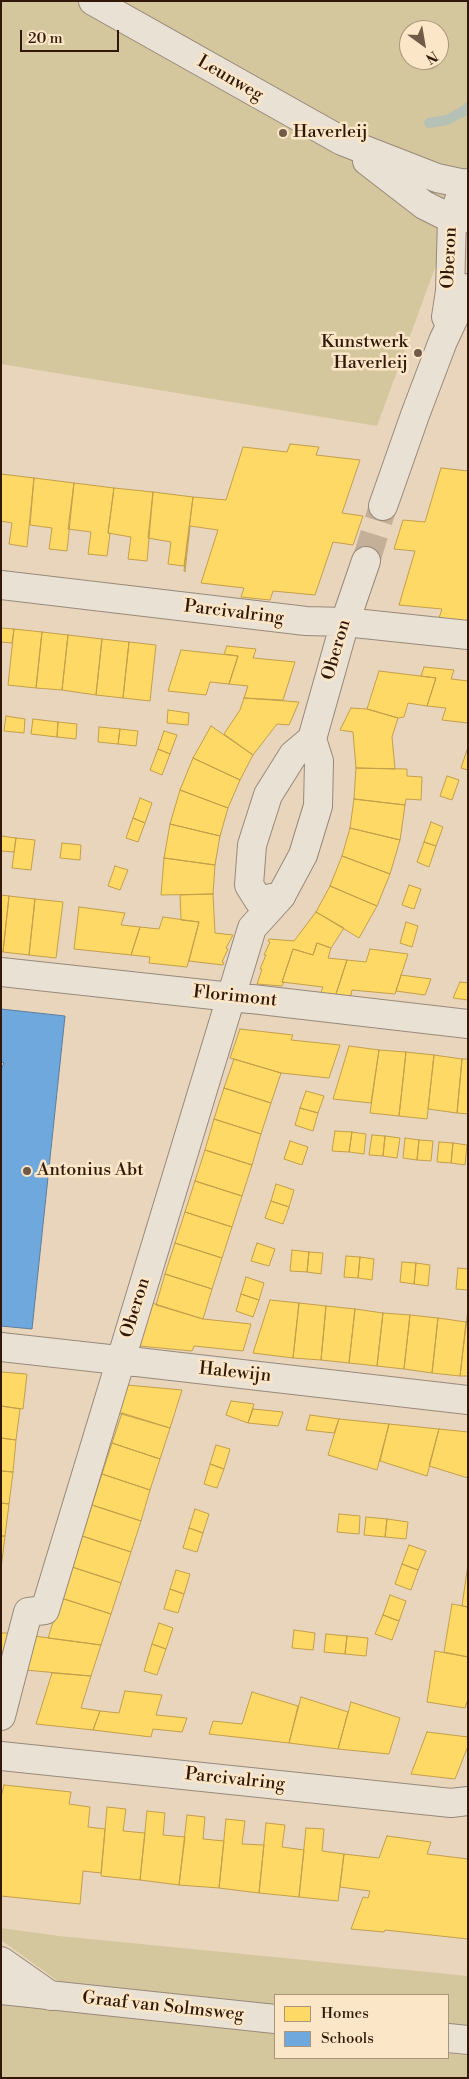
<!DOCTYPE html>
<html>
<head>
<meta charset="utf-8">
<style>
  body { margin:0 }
  #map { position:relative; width:469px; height:2079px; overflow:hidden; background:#e8d5bc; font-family:"Libre Bodoni",serif }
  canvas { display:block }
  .frame { position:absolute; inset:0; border:2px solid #321809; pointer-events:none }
  .legend { position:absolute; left:274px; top:1994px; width:175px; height:65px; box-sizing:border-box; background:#fbe6c8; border:1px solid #ab947c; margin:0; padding:6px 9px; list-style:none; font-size:15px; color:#321809 }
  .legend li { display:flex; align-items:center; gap:10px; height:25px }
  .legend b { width:25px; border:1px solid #ab947c }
  .north { position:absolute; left:399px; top:20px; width:50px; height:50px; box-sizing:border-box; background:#fbe6c8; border:1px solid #ab947c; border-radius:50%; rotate:148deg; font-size:14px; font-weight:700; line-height:20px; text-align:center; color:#321809 }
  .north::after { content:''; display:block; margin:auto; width:18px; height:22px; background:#725a48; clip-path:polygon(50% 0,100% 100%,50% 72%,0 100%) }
  .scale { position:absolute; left:20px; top:30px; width:99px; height:22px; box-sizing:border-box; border:2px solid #321809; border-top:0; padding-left:6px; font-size:15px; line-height:18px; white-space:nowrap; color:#321809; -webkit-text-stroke:4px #fbe6c8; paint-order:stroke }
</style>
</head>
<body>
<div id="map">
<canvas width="469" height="2079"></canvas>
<div class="frame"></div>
<ul class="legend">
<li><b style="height:14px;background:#ffd966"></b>Homes</li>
<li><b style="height:14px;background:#6fa8dc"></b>Schools</li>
</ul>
<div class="north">N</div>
<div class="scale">20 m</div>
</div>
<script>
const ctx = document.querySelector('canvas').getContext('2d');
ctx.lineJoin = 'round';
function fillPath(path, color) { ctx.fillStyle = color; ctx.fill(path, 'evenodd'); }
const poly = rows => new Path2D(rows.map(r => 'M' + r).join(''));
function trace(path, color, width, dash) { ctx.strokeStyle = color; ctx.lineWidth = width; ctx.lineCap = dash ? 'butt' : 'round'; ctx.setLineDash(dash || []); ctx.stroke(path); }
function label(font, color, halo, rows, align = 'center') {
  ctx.font = font + ' "Libre Bodoni",serif'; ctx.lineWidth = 5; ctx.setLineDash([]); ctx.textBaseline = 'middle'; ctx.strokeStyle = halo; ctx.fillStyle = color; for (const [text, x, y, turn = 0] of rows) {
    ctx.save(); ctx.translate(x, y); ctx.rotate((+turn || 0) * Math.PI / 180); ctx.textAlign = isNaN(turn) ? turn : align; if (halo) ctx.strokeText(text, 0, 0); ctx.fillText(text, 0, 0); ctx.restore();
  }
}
fillPath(poly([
  [1,1,468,1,468,178,377,426,1,364],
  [409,30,439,30,439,60,409,60],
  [1,1928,59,1936,468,1976,468,2030,448,2028,448,1995,275,1995,275,2009,62,1984,1,1940],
  [1,2001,275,2034,275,2058,448,2058,448,2053,468,2056,468,2078,1,2078]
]), '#d5c79d');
const homes = poly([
  [290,444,319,447,316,455,360,460,342,513,363,516,353,545,333,542,315,595,273,591,270,600,241,597,244,588,201,583,218,530,190,526,185,572,184,571,193,497,226,500,243,447,287,452,290,444],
  [441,468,468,471,468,621,439,618,442,609,399,605,415,551,394,549,403,520,425,522,441,468],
  [1,474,34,478,27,547,9,544,12,523,1,521,1,474],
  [34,478,74,483,67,551,49,549,52,528,30,525,34,478],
  [74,483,114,488,108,533,110,534,107,556,88,554,91,532,68,529,74,483],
  [114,488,153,492,147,561,128,559,131,537,108,533,114,488],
  [153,492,193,497,184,566,168,564,171,542,148,538,153,492],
  [1,628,14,629,12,643,1,642,1,628],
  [14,629,42,632,36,688,8,685,14,629],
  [42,632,68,635,62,690,36,688,42,632],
  [68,635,102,639,96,695,62,690,68,635],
  [102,639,129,642,123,698,96,695,102,639],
  [129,642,156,645,150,701,123,698,129,642],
  [227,646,256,649,253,658,295,662,283,700,244,698,248,686,229,684,238,656,224,654,227,646],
  [181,650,238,656,229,684,210,682,206,695,168,691,181,650],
  [424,667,454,670,451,679,468,681,468,723,442,720,446,708,427,706,436,678,421,676,424,667],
  [379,671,436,678,427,706,408,703,404,717,398,718,367,709,379,671],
  [244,698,299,702,289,725,277,724,253,755,224,734,240,710,244,698],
  [351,708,367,709,398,718,392,737,395,769,356,768,353,732,340,730,351,708],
  [168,710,189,713,188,725,167,723,168,710],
  [6,716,25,719,24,733,4,731,6,716],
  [33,719,58,722,57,737,31,734,33,719],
  [58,722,77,724,76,739,57,737,58,722],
  [211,726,253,755,240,780,193,758,211,726],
  [99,727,120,729,118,744,98,742,99,727],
  [120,729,138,731,136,746,118,744,120,729],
  [164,731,177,735,170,754,158,749,164,731],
  [468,747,468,770,461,768,468,747],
  [158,749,170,754,162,775,150,770,158,749],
  [193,758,240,780,228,808,180,790,193,758],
  [356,768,407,769,407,776,422,777,421,800,406,799,405,805,354,799,356,768],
  [447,776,459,780,452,800,440,796,447,776],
  [180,790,228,808,220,836,170,824,180,790],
  [140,798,152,803,145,823,133,818,140,798],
  [354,799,405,805,400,840,350,828,354,799],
  [133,818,145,823,138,842,126,838,133,818],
  [431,822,443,827,436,846,424,842,431,822],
  [170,824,220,836,215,865,164,858,170,824],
  [350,828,400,840,390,874,342,856,350,828],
  [1,836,16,838,14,852,1,851,1,836],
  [16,838,35,840,31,870,12,868,16,838],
  [424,842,436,846,429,867,417,862,424,842],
  [62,843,81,845,80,860,60,858,62,843],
  [342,856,390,874,377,906,330,886,342,856],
  [164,858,215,865,213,894,161,895,164,858],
  [115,866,128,870,120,890,108,886,115,866],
  [409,885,421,889,414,909,402,905,409,885],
  [330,886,377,906,359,938,316,912,330,886],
  [213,894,215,933,233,935,226,948,228,949,222,962,224,963,223,965,189,961,199,922,181,920,181,919,180,895,213,894],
  [1,895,9,896,3,952,1,951,1,895],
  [9,896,35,899,29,955,3,952,9,896],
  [35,899,63,902,56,958,29,955,35,899],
  [79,907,125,913,121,925,140,927,131,955,74,949,79,907],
  [316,912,344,928,331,948,317,943,313,955,293,949,282,982,284,982,282,986,257,984,262,969,260,969,266,955,264,955,270,942,268,941,269,939,294,941,316,912],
  [163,917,199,922,187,967,149,963,150,957,131,955,140,927,159,929,163,917],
  [406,922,418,926,412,947,400,943,406,922],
  [317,943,331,948,328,958,347,960,335,997,320,995,323,987,282,982,293,949,313,955,317,943],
  [370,949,408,954,395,994,352,990,350,999,335,997,347,960,366,962,370,949],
  [401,975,431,979,425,995,396,991,401,975],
  [460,982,468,983,468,1000,453,998,460,982],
  [240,1029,293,1035,291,1040,340,1045,329,1078,281,1073,230,1058,240,1029],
  [349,1046,379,1050,371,1103,333,1099,349,1046],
  [379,1050,406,1052,399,1116,370,1113,379,1050],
  [406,1052,434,1055,427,1119,399,1116,406,1052],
  [434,1055,462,1059,457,1113,428,1109,434,1055],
  [234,1059,281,1073,271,1103,224,1088,234,1059],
  [462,1059,468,1059,468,1114,457,1113,462,1059],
  [224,1088,271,1103,261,1134,214,1119,224,1088],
  [306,1091,324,1096,318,1113,300,1108,306,1091],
  [300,1108,318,1113,313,1131,295,1125,300,1108],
  [214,1119,261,1134,252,1165,205,1150,214,1119],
  [335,1131,352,1132,349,1152,332,1151,335,1131],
  [352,1132,366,1134,364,1154,349,1152,352,1132],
  [372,1135,385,1136,383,1156,369,1155,372,1135],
  [385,1136,400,1138,397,1158,383,1156,385,1136],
  [405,1138,419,1140,417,1160,403,1158,405,1138],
  [419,1140,433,1141,431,1161,417,1160,419,1140],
  [290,1141,308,1147,302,1165,284,1159,290,1141],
  [439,1142,453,1143,451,1163,437,1162,439,1142],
  [453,1143,467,1145,465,1165,451,1163,453,1143],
  [205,1150,252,1165,242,1196,195,1181,205,1150],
  [195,1181,242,1196,232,1227,185,1212,195,1181],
  [276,1184,294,1190,289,1207,271,1201,276,1184],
  [271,1201,289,1207,283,1224,265,1218,271,1201],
  [185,1212,232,1227,222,1258,175,1243,185,1212],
  [175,1243,222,1258,212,1289,165,1274,175,1243],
  [257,1243,275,1249,269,1266,251,1261,257,1243],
  [292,1250,309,1252,307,1272,290,1271,292,1250],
  [309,1252,323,1253,321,1274,307,1272,309,1252],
  [346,1256,360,1257,358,1278,344,1277,346,1256],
  [360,1257,374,1259,372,1280,358,1278,360,1257],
  [402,1262,416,1263,414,1284,400,1282,402,1262],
  [416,1263,430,1265,428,1286,414,1284,416,1263],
  [458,1268,468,1269,468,1290,456,1289,458,1268],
  [165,1274,212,1289,203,1319,156,1305,165,1274],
  [246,1277,264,1283,259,1300,241,1294,246,1277],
  [241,1294,259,1300,253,1317,236,1311,241,1294],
  [270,1300,299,1303,293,1358,253,1353,270,1300],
  [152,1303,203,1319,251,1324,243,1351,194,1346,192,1351,139,1346,152,1303],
  [299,1303,326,1306,321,1360,293,1358,299,1303],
  [326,1306,355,1309,349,1363,321,1360,326,1306],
  [355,1309,383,1313,377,1366,349,1363,355,1309],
  [468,1309,468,1376,460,1376,468,1309],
  [383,1313,410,1315,404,1369,377,1366,383,1313],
  [410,1315,438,1318,432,1373,404,1369,410,1315],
  [438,1318,466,1322,460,1376,432,1373,438,1318],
  [1,1372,27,1374,23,1409,1,1406,1,1372],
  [127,1385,182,1390,170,1428,118,1413,127,1385],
  [231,1401,254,1404,248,1423,226,1415,231,1401],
  [1,1406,20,1409,16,1440,1,1438,1,1406],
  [253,1409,283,1412,278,1426,248,1423,253,1409],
  [122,1413,170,1428,160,1459,112,1443,122,1413],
  [310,1415,339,1419,334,1433,306,1430,310,1415],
  [339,1419,389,1424,377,1470,328,1455,339,1419],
  [389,1424,439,1429,427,1476,380,1461,389,1424],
  [439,1429,468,1432,468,1478,429,1466,439,1429],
  [1,1438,16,1440,13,1472,1,1471,1,1438],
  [112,1443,160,1459,150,1490,102,1474,112,1443],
  [216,1445,230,1449,224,1469,210,1464,216,1445],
  [210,1464,224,1469,217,1488,204,1484,210,1464],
  [1,1471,13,1472,9,1504,1,1503,1,1471],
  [102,1474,150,1490,141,1521,92,1505,102,1474],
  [1,1503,9,1504,5,1536,1,1536,1,1503],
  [92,1505,141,1521,131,1552,82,1536,92,1505],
  [195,1509,209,1514,203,1533,189,1528,195,1509],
  [339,1514,360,1516,359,1534,337,1532,339,1514],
  [366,1517,387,1519,385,1537,364,1535,366,1517],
  [387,1519,408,1522,406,1539,385,1537,387,1519],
  [189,1528,203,1533,197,1552,183,1548,189,1528],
  [1,1536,5,1536,1,1569,1,1536],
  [82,1536,131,1552,121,1583,72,1567,82,1536],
  [409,1545,426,1551,418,1570,402,1564,409,1545],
  [402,1564,418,1570,411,1590,395,1584,402,1564],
  [468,1564,468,1607,462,1606,468,1564],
  [72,1567,121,1583,111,1614,61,1598,72,1567],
  [176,1570,190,1574,184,1594,170,1589,176,1570],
  [170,1589,184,1594,178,1613,164,1609,170,1589],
  [390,1595,406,1601,399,1621,383,1615,390,1595],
  [61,1598,111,1614,101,1645,48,1638,61,1598],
  [452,1604,468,1607,468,1657,444,1652,452,1604],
  [383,1615,399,1621,392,1640,375,1634,383,1615],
  [159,1623,173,1628,166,1649,152,1644,159,1623],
  [294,1630,315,1633,313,1650,292,1648,294,1630],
  [1,1633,9,1633,1,1661,1,1633],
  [326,1634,347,1636,345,1654,324,1652,326,1634],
  [34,1636,101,1645,91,1676,25,1670,34,1636],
  [347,1636,368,1638,366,1656,345,1654,347,1636],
  [152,1644,166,1649,157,1675,144,1671,152,1644],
  [435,1651,468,1657,468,1699,465,1708,427,1702,435,1651],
  [52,1673,91,1676,81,1708,100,1711,93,1730,36,1724,52,1673],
  [125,1691,162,1695,156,1715,187,1718,182,1732,153,1729,151,1737,93,1730,100,1711,119,1713,125,1691],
  [252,1692,298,1706,289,1743,209,1734,213,1721,242,1724,252,1692],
  [301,1697,348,1712,338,1749,289,1743,301,1697],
  [351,1702,400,1718,389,1754,338,1749,351,1702],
  [427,1732,468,1737,468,1746,455,1779,411,1774,427,1732],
  [4,1785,71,1792,69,1804,90,1807,88,1827,105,1829,101,1873,83,1871,80,1904,1,1896,1,1797,4,1785],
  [107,1807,126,1809,123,1831,145,1833,140,1880,101,1876,107,1807],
  [147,1811,165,1813,163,1835,185,1837,179,1885,140,1880,147,1811],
  [187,1815,205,1817,203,1839,224,1841,219,1888,179,1885,187,1815],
  [226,1819,245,1821,242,1844,264,1845,259,1893,219,1888,226,1819],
  [266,1823,285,1825,282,1847,304,1850,299,1897,259,1893,266,1823],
  [306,1828,324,1829,322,1851,344,1854,338,1901,299,1897,306,1828],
  [387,1836,431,1842,427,1854,468,1859,468,1939,385,1930,384,1932,351,1929,363,1897,368,1898,370,1891,340,1887,344,1854,379,1858,387,1836]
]);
fillPath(homes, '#ffd966');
trace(homes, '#c29f4a', 1);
const schools = poly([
  [1,1009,65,1016,32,1329,1,1326,1,1069,4,1063,1,1062,1,1009]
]);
fillPath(schools, '#6fa8dc');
trace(schools, '#5d7d9d', 1);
trace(poly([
  [429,123,447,120,464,111,468,107]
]), '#b6c1b6', 10);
trace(poly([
  [366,561,383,506]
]), '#c4af98', 28, [28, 14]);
const pedestrian = poly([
  [1,972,250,999],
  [1,1347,136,1362],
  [1,1716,28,1612,45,1610,252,928,281,896]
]);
const minor = poly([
  [93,1,342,141,437,178,465,184],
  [367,161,424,205,452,219,468,218],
  [446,317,450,291,452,219,465,184],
  [383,506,415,415,443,341,468,288],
  [1,585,306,621,345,622,468,635],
  [312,739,293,755,268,795,252,845,249,885,259,901,281,896,303,855,318,806,319,761,312,739,345,622,366,561],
  [252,999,468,1024],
  [137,1362,468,1400],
  [1,1756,451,1803,468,1801],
  [1,1961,51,1996]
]);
const tertiary = poly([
  [465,184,468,183],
  [1,1990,275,2019],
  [448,2038,468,2040]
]);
trace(pedestrian, '#978979', 30);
trace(minor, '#978979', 30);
trace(tertiary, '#978979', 30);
trace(pedestrian, '#eae1d5', 28);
trace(minor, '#eae1d5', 28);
trace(tertiary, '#eae1d5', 28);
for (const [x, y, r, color] of [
  [283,133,5,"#725a48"],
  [418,353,5,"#725a48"],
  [27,1171,5,"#725a48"]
]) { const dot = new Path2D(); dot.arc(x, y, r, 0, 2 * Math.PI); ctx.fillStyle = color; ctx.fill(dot); trace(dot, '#fbe6c8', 2); }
label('18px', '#321809', '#fbe6c8', [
  ["Leunweg",230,79,30],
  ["Oberon",450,258,-87],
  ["Parcivalring",234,613,7],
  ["Oberon",337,650,-74],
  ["Florimont",235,997,6],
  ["Oberon",136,1308,-73],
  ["Halewijn",235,1373,6],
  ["Parcivalring",235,1780,6],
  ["Graaf van Solmsweg",163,2007,6]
]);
label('18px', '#321809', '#fbe6c8', [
  ["Haverleij",293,133],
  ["Kunstwerk",408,343,"right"],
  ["Haverleij",408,364,"right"],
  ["Antonius Abt",37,1171]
], 'left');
</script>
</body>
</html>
